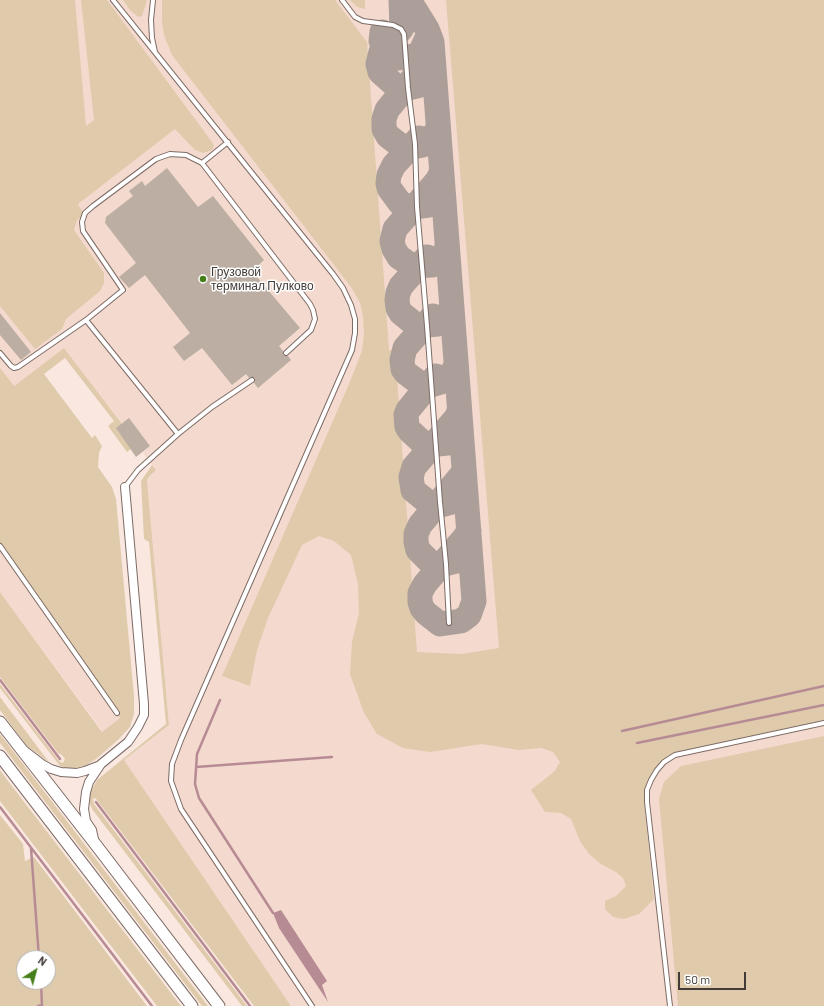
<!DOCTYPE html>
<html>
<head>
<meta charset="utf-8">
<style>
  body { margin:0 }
  #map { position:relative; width:824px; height:1006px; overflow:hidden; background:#fae7e0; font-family:Barlow,sans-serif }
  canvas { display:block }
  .north { position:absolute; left:16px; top:950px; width:40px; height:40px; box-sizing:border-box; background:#fff; border:1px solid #b3b1af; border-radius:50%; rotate:36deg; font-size:11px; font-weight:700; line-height:16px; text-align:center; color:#423b38 }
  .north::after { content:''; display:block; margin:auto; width:14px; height:18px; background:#467f1a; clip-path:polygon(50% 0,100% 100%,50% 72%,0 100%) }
  .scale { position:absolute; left:678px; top:972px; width:68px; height:18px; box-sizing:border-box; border:2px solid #423b38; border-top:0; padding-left:5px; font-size:12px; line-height:14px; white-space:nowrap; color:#423b38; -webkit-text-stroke:3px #fff; paint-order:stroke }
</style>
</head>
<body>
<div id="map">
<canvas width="824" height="1006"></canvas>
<div class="north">N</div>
<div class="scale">50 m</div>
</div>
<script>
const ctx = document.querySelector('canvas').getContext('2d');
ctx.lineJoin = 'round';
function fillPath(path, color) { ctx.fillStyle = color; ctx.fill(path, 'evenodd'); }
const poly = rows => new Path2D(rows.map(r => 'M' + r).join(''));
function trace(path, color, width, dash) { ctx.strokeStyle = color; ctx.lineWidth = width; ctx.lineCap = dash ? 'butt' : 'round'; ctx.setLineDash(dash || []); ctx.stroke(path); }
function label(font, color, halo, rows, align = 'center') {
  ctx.font = font + ' Barlow,sans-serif'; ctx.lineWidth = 3; ctx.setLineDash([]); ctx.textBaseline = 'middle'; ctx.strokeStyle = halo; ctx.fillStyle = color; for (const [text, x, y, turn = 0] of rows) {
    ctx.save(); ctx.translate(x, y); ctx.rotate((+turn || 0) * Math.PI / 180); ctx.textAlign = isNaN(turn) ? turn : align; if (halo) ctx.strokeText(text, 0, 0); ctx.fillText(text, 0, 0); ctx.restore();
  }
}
fillPath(poly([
  [0,0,824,0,824,1006,291,1006,124,760,169,725,147,480,156,470,143,453,150,446,129,419,122,424,64,348,14,386,120,718,103,732,0,592]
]), '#f4d9ce');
fillPath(poly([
  [0,0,75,0,86,126,94,120,81,0,107,0,212,142,214,146,212,150,203,153,195,150,175,129,78,204,84,215,77,220,74,230,104,273,104,283,100,291,66,319,62,329,35,349,0,306],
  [123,0,147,0,142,16,138,17,136,15,130,10],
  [162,0,335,0,367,42,389,350,395,350,417,652,461,654,499,648,446,0,824,0,824,720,672,754,650,776,644,801,654,899,639,914,624,919,613,917,605,909,605,901,616,896,626,886,623,878,616,872,601,864,589,854,580,841,571,819,561,813,545,812,531,790,555,771,560,762,553,752,541,748,518,750,482,744,430,752,403,748,377,734,364,713,350,674,352,642,359,613,358,584,351,555,334,541,319,536,302,545,268,618,257,650,250,686,222,676,349,384,362,351,364,333,363,317,360,303,351,287,172,55,164,35,162,21],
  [350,0,365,0,365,9,357,7],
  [64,348,122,424,131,449,127,452,108,426,114,421,65,358,44,374,92,438,95,435,102,446,99,453,98,467,112,487,116,499,134,696,134,714,130,727,118,740,96,759,82,768,68,769,60,766,0,688,0,684,60,762,63,763,65,759,62,755,58,753,0,677,0,592,102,732,120,718,0,544,0,368,14,386],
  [152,465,156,470,149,477,147,480,169,725,124,760,291,1006,254,1006,97,800,95,798,93,799,94,804,247,1006,242,1006,92,809,89,801,89,795,97,780,166,724,149,542,144,539,141,481],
  [0,697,49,762,26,745,0,710],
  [0,734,50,799,208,1006,202,1006,0,743],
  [824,736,824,1006,678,1006,659,799,664,782,681,766],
  [0,770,8,781,181,1006,157,1006,0,801],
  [0,815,23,844,25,861,34,857,147,1006,0,1006],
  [24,958,48,958,48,982,24,982]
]), '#dfcbab');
fillPath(poly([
  [281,910,327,981,322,985,328,1002,279,928,273,913]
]), '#b78b94');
trace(poly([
  [0,680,60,759],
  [220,700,197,754,195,784,199,798,273,913],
  [622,731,824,686],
  [637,743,824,705],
  [196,767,332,757],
  [96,802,250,1006],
  [0,807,152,1006],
  [31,848,39,958],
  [41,982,42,1006],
  [38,1006,42,1005]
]), '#b78b94', 2.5);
trace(poly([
  [401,0,402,28,381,52,378,64,380,72,398,88,408,88,420,85],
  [409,0,427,29,432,42,474,601,469,615,461,621,440,624,426,613,422,608,420,602,420,593,425,584,465,537,469,531],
  [382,32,381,41,385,49,398,58,415,56,421,51,427,38],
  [432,55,387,110,384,119,384,129,388,136,401,146,412,147,423,145,431,140,438,128],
  [419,138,394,165,389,175,388,183,389,188,400,203,407,206,414,207,429,205],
  [441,173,437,181,395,229,392,241,394,249,399,257,412,266,432,265,436,263,444,255,447,247],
  [427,257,401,286,398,293,397,300,398,308,401,313,417,326,438,324,447,316,451,308],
  [433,316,405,348,402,360,403,369,406,373,422,385,431,385,447,380,451,376,456,365],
  [436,376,408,410,406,415,407,427,410,431,423,443,427,445,448,443],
  [452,502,441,505,430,504,413,490,411,477,414,467,457,417,459,411],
  [456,561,444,564,435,564,429,561,418,550,416,542,416,534,420,525,464,472]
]), '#ac9e98', 25);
fillPath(poly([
  [167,168,198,207,213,196,264,260,252,271,300,328,279,346,283,351,283,355,288,356,291,360,258,388,254,383,255,380,255,378,252,377,249,378,246,374,232,385,202,348,184,361,173,347,190,333,145,275,129,288,119,277,136,263,105,223,106,217,133,196,129,191,142,181,145,186],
  [0,313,31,352,21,360,0,335],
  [129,418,150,446,136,457,116,428]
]), '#bcaea2');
const lane = poly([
  [113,0,333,274,343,288,351,305,355,319,355,333,352,350,181,740,172,764,171,781,181,809,312,1006],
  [153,0,151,20,152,38,155,52],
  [342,0,355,17,363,21,393,25,401,29,404,34,408,88,415,144,417,207,427,326,440,502,446,564,449,623],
  [202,163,228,142],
  [0,353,11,366,14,368,18,367,86,320],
  [178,434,86,320,123,290,83,231,82,222,85,213,93,206,156,159,170,154,186,155,202,163,310,304,313,310,315,319,311,330,286,353],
  [125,487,138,470,178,434,212,407,252,380],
  [0,546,117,713],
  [670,1006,647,802,647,790,651,780,657,770,664,762,675,755,824,723]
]);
const street = poly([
  [25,751,42,764,51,769,61,772,77,773,85,771,98,766],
  [94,839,92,830,86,821,84,809,86,792,89,782,101,764,128,742,138,727,144,715,144,704,125,487]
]);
const secondary = poly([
  [0,722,96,845,219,1006],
  [0,756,192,1006]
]);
trace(lane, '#7d6c66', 6);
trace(street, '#7d6c66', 10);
trace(secondary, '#7d6c66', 13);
trace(lane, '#fff', 4);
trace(street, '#fff', 8);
trace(secondary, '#fff', 11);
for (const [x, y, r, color] of [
  [203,279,4,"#467f1a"]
]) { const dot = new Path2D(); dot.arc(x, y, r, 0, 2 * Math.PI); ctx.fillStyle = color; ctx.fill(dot); trace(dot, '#fff', 1.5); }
label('12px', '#423b38', '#fff', [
  ["Грузовой",211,272],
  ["терминал Пулково",211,286]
], 'left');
</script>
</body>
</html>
